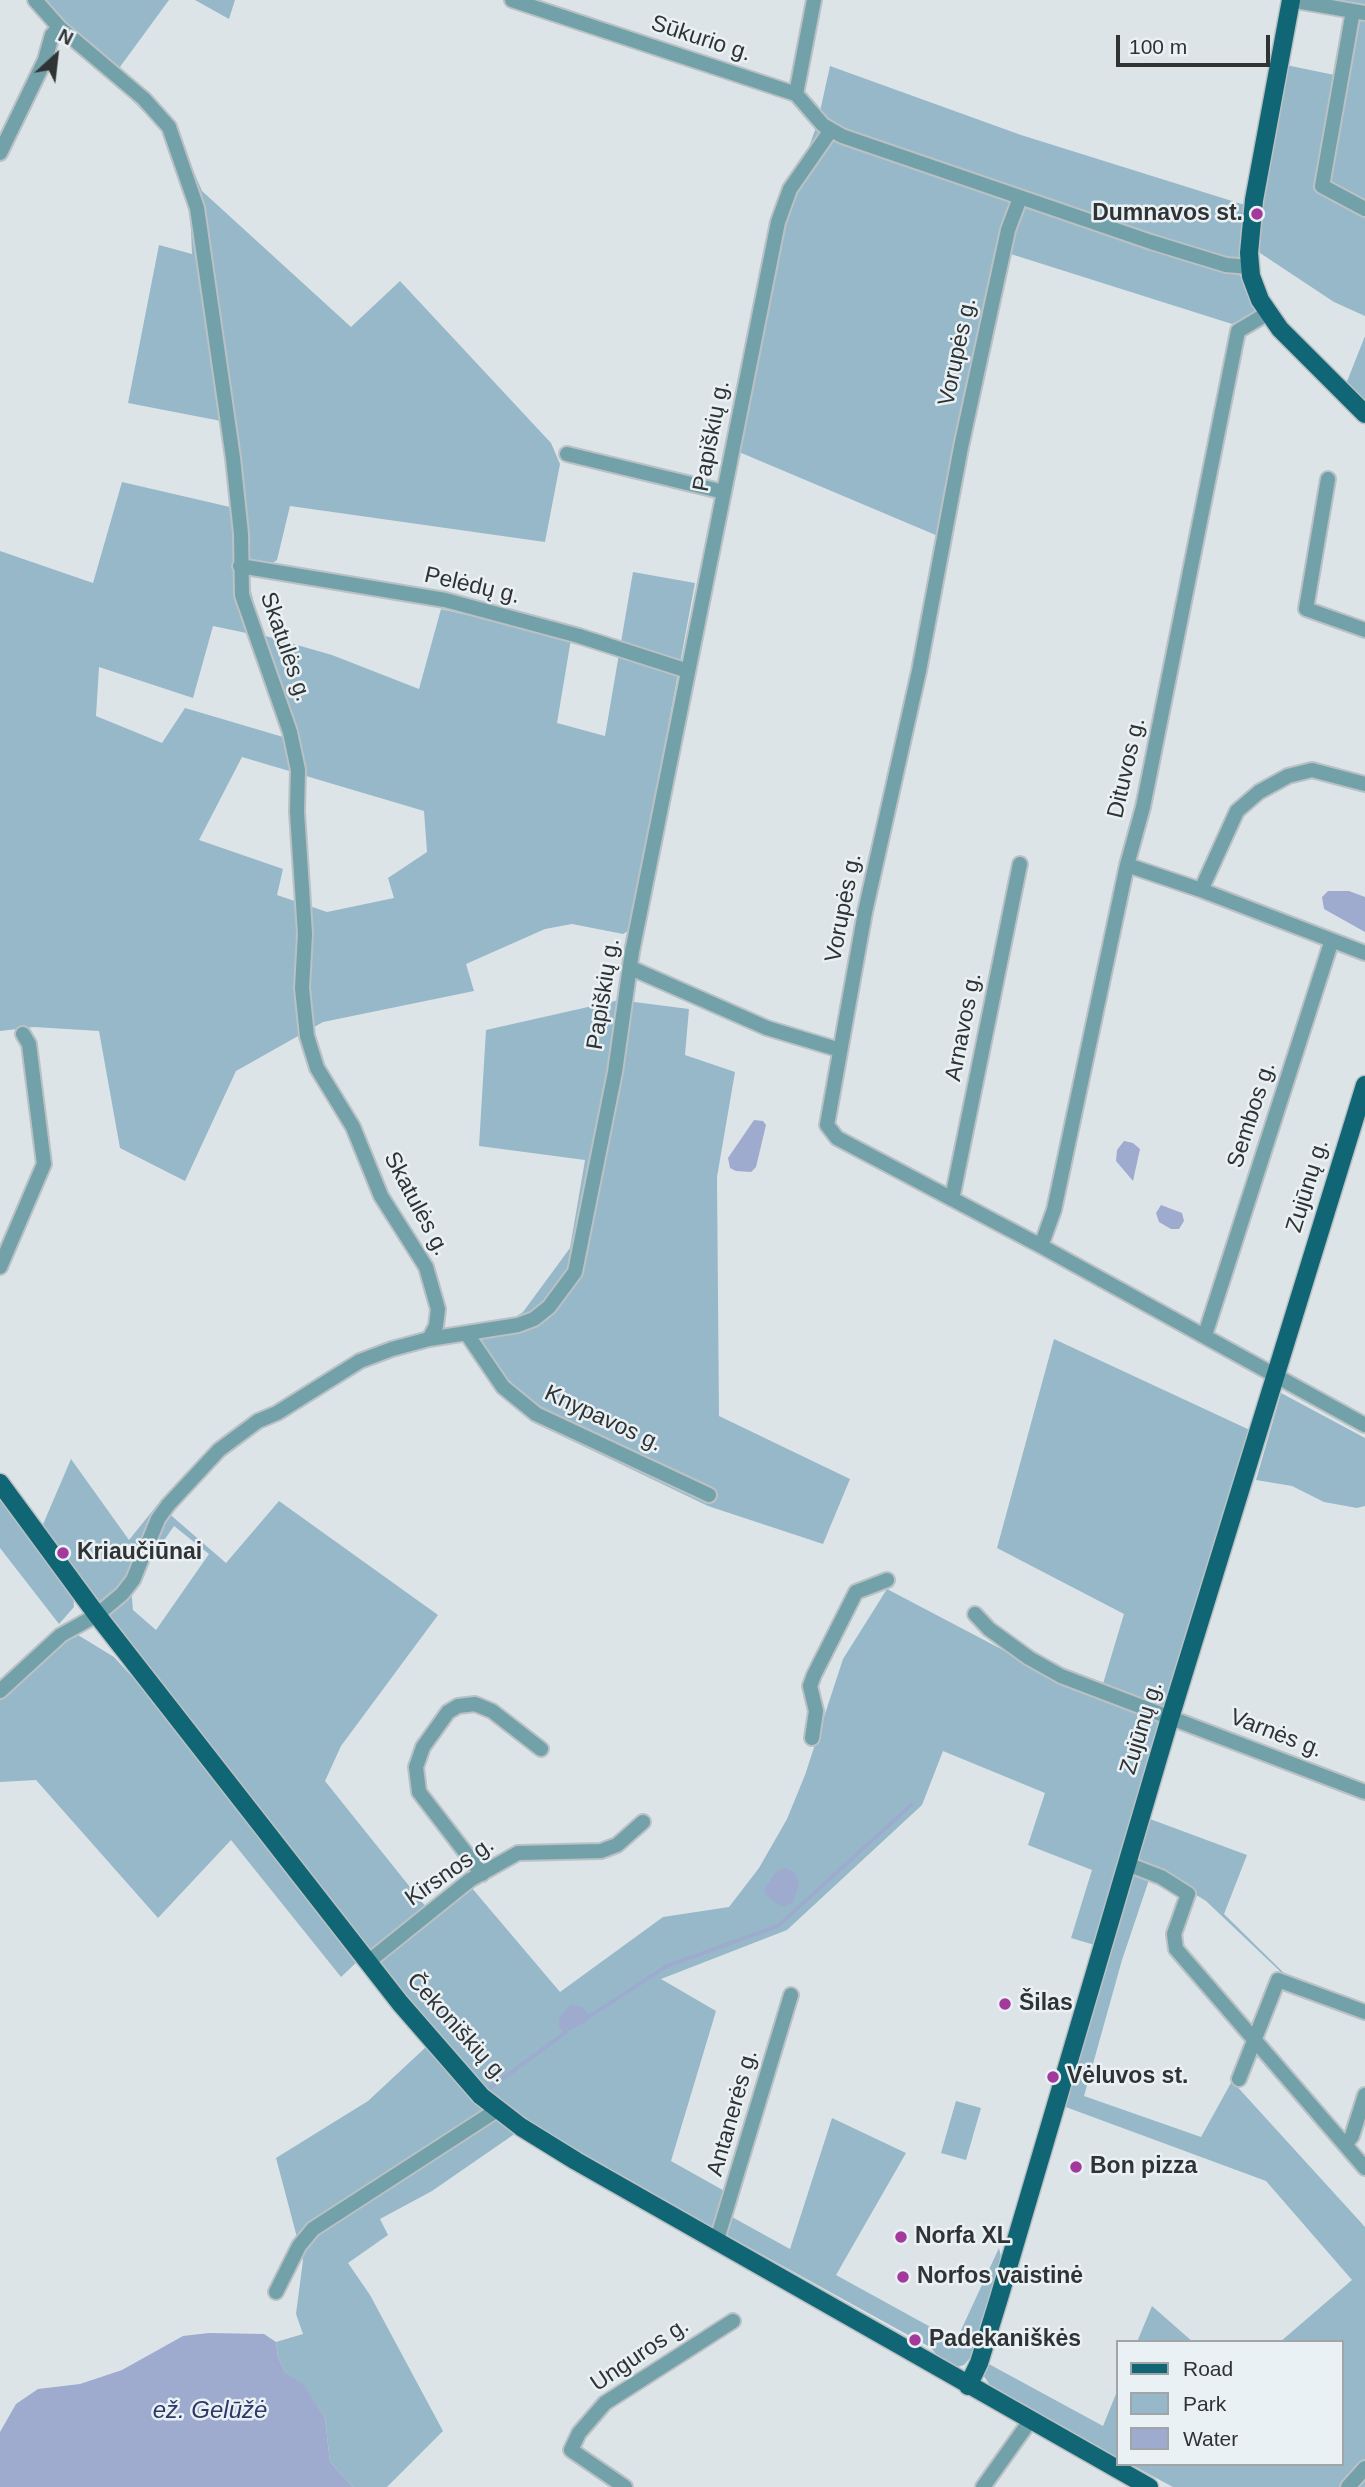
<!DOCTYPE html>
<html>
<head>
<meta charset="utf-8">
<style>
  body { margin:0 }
  #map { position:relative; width:1365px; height:2487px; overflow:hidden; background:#dde4e8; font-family:Helvetica,sans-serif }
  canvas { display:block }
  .legend { position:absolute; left:1116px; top:2340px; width:228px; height:126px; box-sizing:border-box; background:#eaf1f5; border:2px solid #a0a5a8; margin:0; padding:9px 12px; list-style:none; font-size:21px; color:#303334 }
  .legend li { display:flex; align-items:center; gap:14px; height:35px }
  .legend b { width:35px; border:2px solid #a0a5a8 }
  .north { position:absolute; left:21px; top:21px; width:70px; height:70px; -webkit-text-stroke:5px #eaf1f5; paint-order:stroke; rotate:27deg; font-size:19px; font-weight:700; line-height:28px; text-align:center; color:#303334 }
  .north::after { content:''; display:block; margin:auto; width:24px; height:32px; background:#303334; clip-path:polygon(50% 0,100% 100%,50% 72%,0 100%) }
  .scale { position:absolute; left:1116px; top:35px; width:154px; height:32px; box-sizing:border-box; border:4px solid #303334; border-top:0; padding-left:9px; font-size:21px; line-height:24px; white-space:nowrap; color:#303334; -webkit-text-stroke:5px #eaf1f5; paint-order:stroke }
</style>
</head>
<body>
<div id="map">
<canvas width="1365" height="2487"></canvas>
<ul class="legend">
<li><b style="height:9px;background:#106674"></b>Road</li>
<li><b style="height:19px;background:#97b8c9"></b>Park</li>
<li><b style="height:19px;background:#9eaace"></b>Water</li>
</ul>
<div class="north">N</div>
<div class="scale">100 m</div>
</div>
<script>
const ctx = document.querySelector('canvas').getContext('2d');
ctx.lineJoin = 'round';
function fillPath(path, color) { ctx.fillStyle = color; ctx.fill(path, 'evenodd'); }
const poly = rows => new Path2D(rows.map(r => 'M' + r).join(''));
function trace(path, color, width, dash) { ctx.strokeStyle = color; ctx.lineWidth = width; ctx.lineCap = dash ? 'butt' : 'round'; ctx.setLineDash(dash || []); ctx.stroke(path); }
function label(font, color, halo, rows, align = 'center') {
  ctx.font = font + ' Helvetica,sans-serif'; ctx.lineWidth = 5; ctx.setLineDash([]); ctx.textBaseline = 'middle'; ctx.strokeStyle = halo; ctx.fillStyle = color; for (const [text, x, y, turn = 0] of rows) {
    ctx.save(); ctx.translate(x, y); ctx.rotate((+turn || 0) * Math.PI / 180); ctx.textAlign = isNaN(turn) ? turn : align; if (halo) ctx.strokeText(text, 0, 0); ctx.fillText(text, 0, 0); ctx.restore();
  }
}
fillPath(poly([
  [32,0,169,0,117,71,173,123,202,191,351,327,400,281,551,443,560,464,545,542,290,506,277,560,248,579,262,635,332,655,419,689,441,609,571,639,557,723,605,736,633,572,695,583,630,930,623,934,572,924,545,929,466,964,474,991,323,1022,236,1071,185,1181,120,1148,99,1031,34,1027,0,1031,0,551,93,583,122,482,230,507,221,421,128,403,159,245,192,254,190,208,169,137],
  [213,626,256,635,300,742,185,708,162,743,96,716,99,667,193,698],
  [242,757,424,811,427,852,388,878,394,898,327,912,277,895,283,869,199,840],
  [195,0,235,0,229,19],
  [1336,0,1365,0,1365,316,1334,302,1260,253,1257,238,1286,65,1349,78,1360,7],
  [830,66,1021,135,1248,206,1238,274,1243,278,1260,311,1232,324,995,249,938,536,739,452,785,211,817,125],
  [1365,336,1365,403,1346,384],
  [619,1000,689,1009,685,1055,735,1072,717,1177,719,1416,850,1479,823,1544,708,1506,535,1423,496,1384,478,1342,523,1312,570,1248,585,1160,479,1146,486,1030],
  [1054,1339,1252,1431,1098,1946,1071,1938,1092,1870,1028,1845,1045,1793,943,1751,922,1805,787,1930,661,1979,716,2011,671,2161,737,2198,732,2217,790,2249,832,2118,906,2153,836,2275,956,2341,999,2248,1002,2261,975,2352,964,2365,957,2367,943,2362,930,2347,583,2156,526,2121,485,2089,383,1970,41,1529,71,1459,129,1540,158,1504,226,1563,279,1501,438,1615,341,1746,325,1781,434,1917,471,1887,560,1992,663,1917,729,1907,759,1868,787,1819,805,1775,843,1659,887,1589,1062,1681,1099,1697,1124,1614,997,1548],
  [174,1526,209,1554,156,1630,133,1610,131,1588],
  [1281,1393,1365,1438,1365,1506,1357,1508,1324,1502,1292,1486,1256,1480],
  [0,1492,73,1593,74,1607,59,1624,0,1548],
  [78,1635,114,1657,147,1693,358,1961,341,1977,231,1840,158,1918,36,1780,0,1782,0,1700,68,1638],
  [1150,1819,1247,1855,1224,1914,1284,1973,1365,2003,1365,2006,1285,1976,1206,1901,1153,1868,1122,1960,1084,2096,1201,2137,1232,2081,1365,2227,1365,2487,1173,2487,1130,2464,1342,2464,1342,2342,1280,2342,1352,2280,1266,2181,1063,2106],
  [426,2047,464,2089,516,2133,432,2191,380,2219,388,2235,348,2263,370,2295,443,2431,387,2487,353,2487,330,2462,325,2418,304,2386,285,2372,278,2357,276,2342,303,2334,296,2314,303,2260,276,2158,368,2101],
  [956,2101,981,2108,966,2160,941,2153],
  [1152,2306,1193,2342,1137,2342],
  [987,2363,1103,2426,1118,2389,1118,2458,990,2385,983,2375]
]), '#97b8c9');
fillPath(poly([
  [1328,891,1349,891,1365,897,1365,932,1324,909,1322,897],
  [754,1120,763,1121,766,1125,756,1167,751,1172,736,1171,730,1168,728,1158],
  [1124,1141,1133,1143,1140,1149,1133,1181,1116,1161,1117,1150],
  [1161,1205,1182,1213,1184,1221,1179,1229,1171,1229,1159,1222,1156,1213],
  [786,1868,795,1873,799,1883,793,1902,782,1907,766,1895,764,1890,777,1871],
  [571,2004,582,2007,590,2016,586,2022,564,2033,559,2027,559,2018],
  [209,2333,264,2334,276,2342,278,2357,285,2372,304,2385,325,2418,330,2462,353,2487,0,2487,0,2432,16,2404,38,2389,80,2384,122,2370,183,2336]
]), '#9eaace');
trace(poly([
  [587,2018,667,1966,778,1926,911,1805],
  [490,2088,566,2032]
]), '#9eaace', 3.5);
const minor = poly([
  [35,0,59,27,144,99,169,127,197,208,233,458,241,534,242,595,290,732,298,770,297,812,305,934,302,988,307,1036,317,1068,353,1127,381,1196,426,1267,438,1309,436,1326,429,1339],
  [512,0,796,94],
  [1290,0,1365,13],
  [1353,11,1322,186,1365,209],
  [796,94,823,125,842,136,1151,242,1226,265,1250,267],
  [796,94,814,0],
  [0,153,45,60,52,35,59,27],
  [1020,198,1008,230,961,447,919,671,865,912,827,1125,837,1138,1041,1246,1365,1425],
  [567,454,724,492],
  [1328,479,1306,609,1365,630],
  [240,566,445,600,579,636,688,671],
  [1127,865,1201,890,1365,953],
  [1201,890,1237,811,1259,792,1288,776,1312,770,1365,784],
  [631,968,767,1028,840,1050],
  [952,1199,1020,864],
  [1041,1246,1054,1210,1127,865,1143,807,1238,331,1268,313],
  [0,1267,44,1164,29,1044,23,1034],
  [467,1334,503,1387,536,1414,709,1495],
  [1205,1335,1331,943],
  [975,1614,989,1629,1029,1658,1061,1676,1365,1792],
  [0,1691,61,1635,97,1615,122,1594,133,1580,158,1519,168,1505,219,1450,258,1421,277,1413,360,1361,392,1349,429,1339,518,1325,534,1319,549,1307,575,1272,615,1072,632,952,778,222,790,189,831,130],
  [812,1738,816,1711,810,1686,814,1675,856,1592,887,1580],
  [1127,1864,1161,1877,1188,1894,1174,1934,1176,1949,1365,2168],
  [482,1874,419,1792,416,1767,423,1747,448,1712,458,1706,475,1704,492,1711,541,1749],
  [368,1962,470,1880,518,1853,601,1851,617,1845,643,1822],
  [1239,2079,1278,1980,1365,2012],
  [1345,2145,1352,2136,1365,2095],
  [716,2243,791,1995],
  [276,2292,299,2246,313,2229,497,2110],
  [625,2487,571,2450,579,2433,605,2403,733,2321],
  [983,2487,1030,2421],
  [1348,2487,1365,2468]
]);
const major = poly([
  [1291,0,1254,200,1249,253,1251,276,1260,300,1280,329,1365,414],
  [0,1483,97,1615,400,2003,481,2096,521,2127,576,2161,1149,2487],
  [968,2386,979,2363,999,2298,1170,1718,1365,1085]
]);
trace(minor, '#bac1c4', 18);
trace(major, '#bac1c4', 21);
trace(minor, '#73a1aa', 14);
trace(major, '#106674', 18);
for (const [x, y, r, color] of [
  [1257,214,7,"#a2399b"],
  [63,1553,7,"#a2399b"],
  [1005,2004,7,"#a2399b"],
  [1053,2077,7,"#a2399b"],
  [1076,2167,7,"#a2399b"],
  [901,2237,7,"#a2399b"],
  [903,2277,7,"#a2399b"],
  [915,2340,7,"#a2399b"]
]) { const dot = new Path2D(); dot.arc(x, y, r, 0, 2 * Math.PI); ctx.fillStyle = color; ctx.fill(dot); trace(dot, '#eaf1f5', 2.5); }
label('23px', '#303334', '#eaf1f5', [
  ["Sūkurio g.",701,39,18],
  ["Vorupės g.",958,352,-78],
  ["Papiškių g.",712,436,-79],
  ["Pelėdų g.",472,586,13],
  ["Skatulės g.",285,647,71],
  ["Dituvos g.",1127,768,-77],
  ["Vorupės g.",844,908,-79],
  ["Papiškių g.",604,994,-81],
  ["Arnavos g.",964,1027,-79],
  ["Sembos g.",1252,1115,-72],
  ["Zujūnų g.",1308,1186,-73],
  ["Skatulės g.",416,1204,62],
  ["Knypavos g.",603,1419,25],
  ["Zujūnų g.",1142,1728,-73],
  ["Varnės g.",1276,1734,21],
  ["Kirsnos g.",450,1872,-35],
  ["Čekoniškių g.",457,2028,48],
  ["Antanerės g.",733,2113,-74],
  ["Unguros g.",640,2355,-34]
]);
label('bold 23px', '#303334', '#eaf1f5', [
  ["Dumnavos st.",1243,214,"right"],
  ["Kriaučiūnai",77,1553],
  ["Šilas",1019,2004],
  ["Vėluvos st.",1067,2077],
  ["Bon pizza",1090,2167],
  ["Norfa XL",915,2237],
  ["Norfos vaistinė",917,2277],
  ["Padekaniškės",929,2340]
], 'left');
label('italic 24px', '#2c3868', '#eaf1f5', [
  ["ež. Gelūžė",210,2411]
]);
</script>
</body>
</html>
